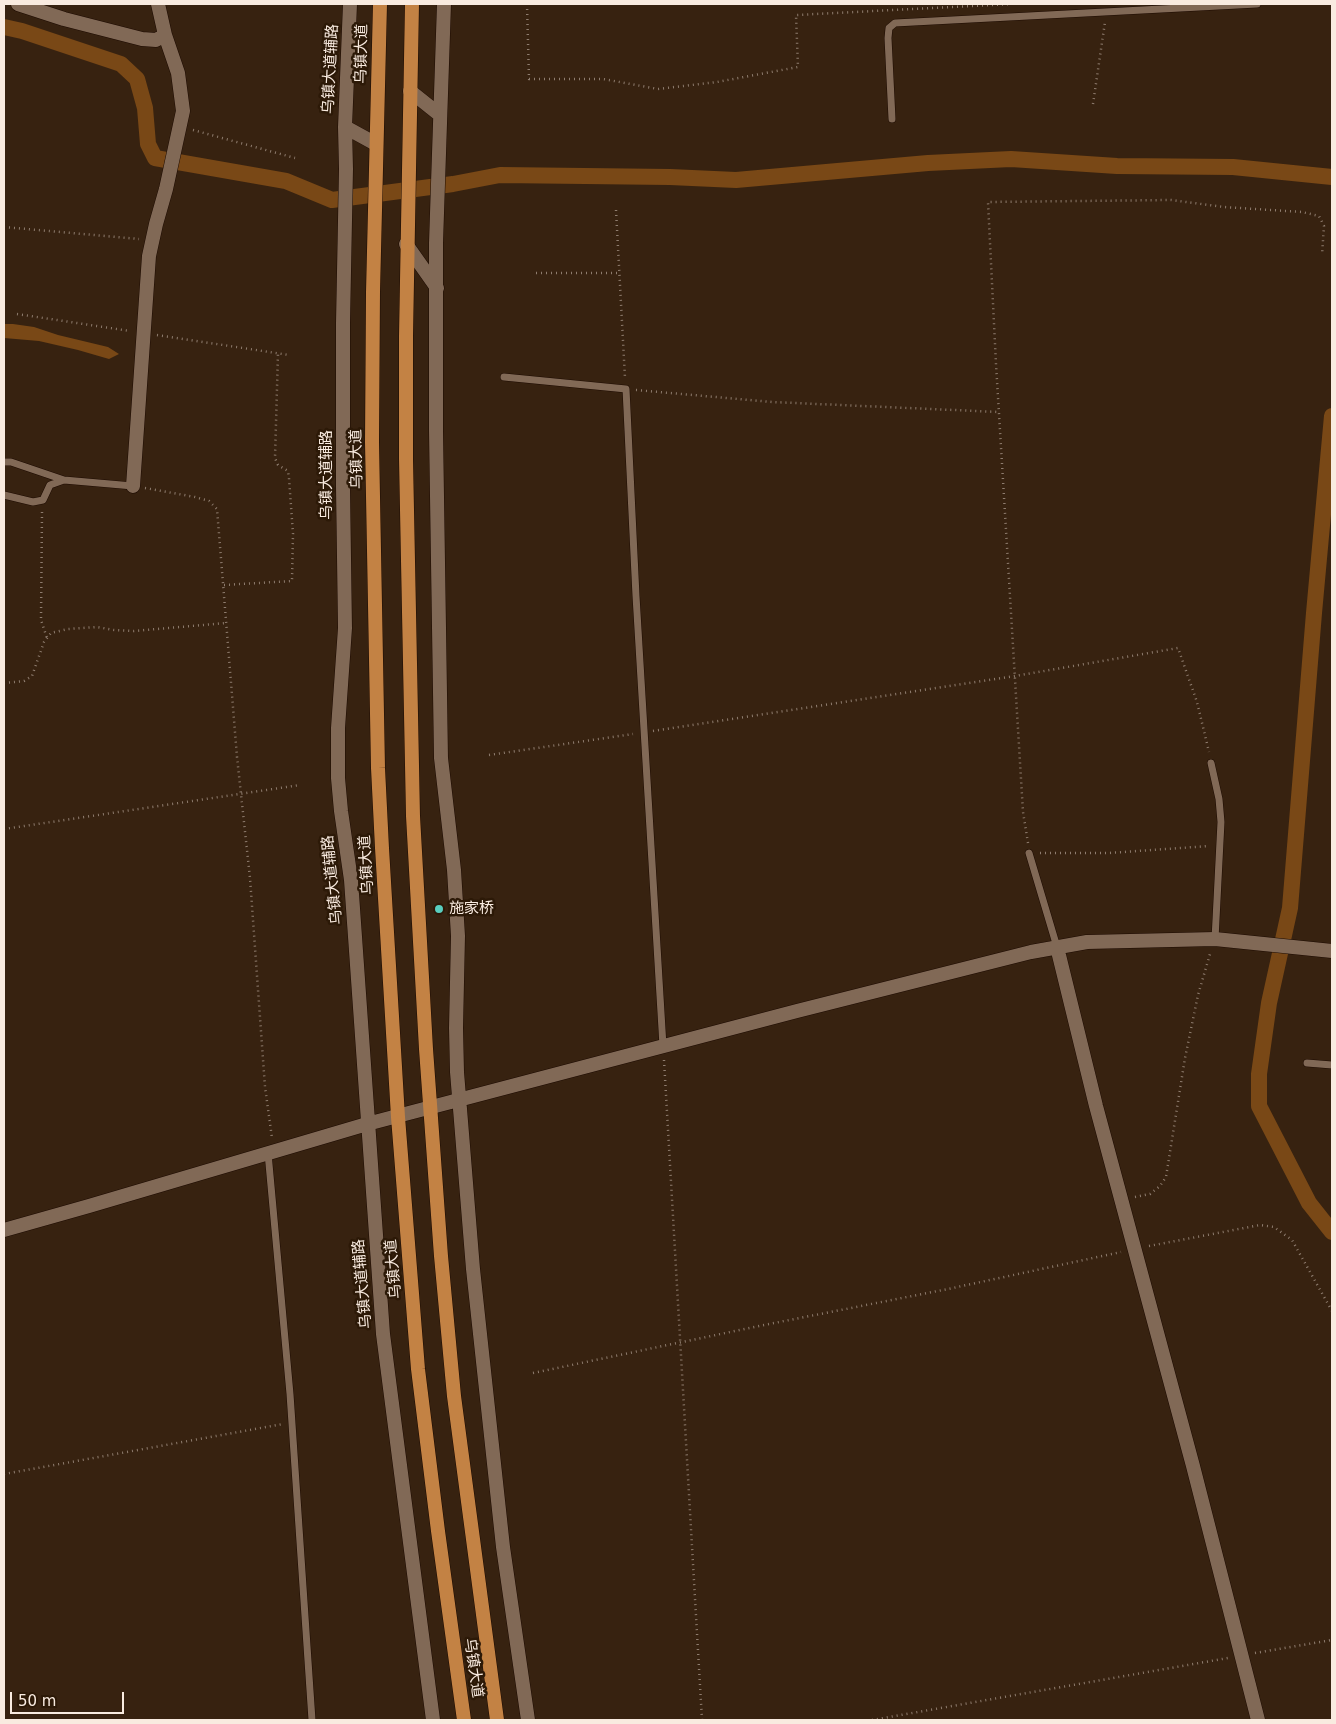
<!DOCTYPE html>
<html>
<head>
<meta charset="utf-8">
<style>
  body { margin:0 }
  #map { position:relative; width:1336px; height:1724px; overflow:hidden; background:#372210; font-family:"DejaVu Sans",sans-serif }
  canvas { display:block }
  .frame { position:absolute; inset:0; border:5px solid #f9ebe0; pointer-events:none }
  .scale { position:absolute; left:10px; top:1692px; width:114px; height:22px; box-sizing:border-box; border:2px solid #f9ebe0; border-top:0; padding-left:6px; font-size:15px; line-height:18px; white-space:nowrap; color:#f9ebe0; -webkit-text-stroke:4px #2c1907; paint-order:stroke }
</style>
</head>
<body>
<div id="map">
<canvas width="1336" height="1724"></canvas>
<div class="frame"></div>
<div class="scale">50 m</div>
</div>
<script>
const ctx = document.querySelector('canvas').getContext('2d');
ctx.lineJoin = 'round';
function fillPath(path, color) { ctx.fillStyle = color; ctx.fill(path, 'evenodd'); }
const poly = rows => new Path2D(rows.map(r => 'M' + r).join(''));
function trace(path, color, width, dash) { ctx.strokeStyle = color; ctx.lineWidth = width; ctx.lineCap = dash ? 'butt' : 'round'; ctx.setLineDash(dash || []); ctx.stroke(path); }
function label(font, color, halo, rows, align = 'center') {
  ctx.font = font + ' "DejaVu Sans","Noto Sans SC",sans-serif'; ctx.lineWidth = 5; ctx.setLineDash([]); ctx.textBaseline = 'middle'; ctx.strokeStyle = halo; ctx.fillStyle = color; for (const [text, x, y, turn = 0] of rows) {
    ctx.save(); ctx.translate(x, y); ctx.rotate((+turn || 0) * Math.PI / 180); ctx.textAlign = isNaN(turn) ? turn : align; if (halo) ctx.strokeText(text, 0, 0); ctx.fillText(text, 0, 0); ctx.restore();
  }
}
fillPath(poly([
  [4,324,13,324,34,327,58,335,108,347,119,354,109,359,78,350,39,341,4,338]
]), '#794816');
trace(poly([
  [4,27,22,31,121,64,137,79,145,108,148,144,155,158,286,181,332,200,453,184,500,175,670,177,736,180,928,163,1011,159,1117,166,1233,167,1332,177],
  [1332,416,1314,613,1290,908,1269,1003,1259,1074,1259,1106,1309,1203,1332,1232]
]), '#794816', 16);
const service = poly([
  [892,119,888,38,889,28,895,23,1257,4],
  [504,377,626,389,636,596,663,1046],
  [4,462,11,462,64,480],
  [4,495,33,502,43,500,50,485,64,480,133,486],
  [1211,763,1219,799,1221,822,1215,939],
  [1029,853,1057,947],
  [1307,1063,1332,1065],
  [268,1153,290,1394,312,1720]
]);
const minor = poly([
  [18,4,64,19,142,39,156,40,165,35],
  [350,4,345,127,346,169,343,323,343,487,345,628,338,728,338,778,341,811,351,880,383,1334,433,1720],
  [444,4,436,243,436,431,441,758,454,870,458,936,456,1028,457,1072,473,1269,503,1547,528,1720],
  [410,91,440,115],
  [345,127,376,144],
  [406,244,437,288],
  [133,486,149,256,156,224,166,189,183,111,178,73,165,35,158,4],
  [1057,947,1096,1106,1193,1466,1258,1720],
  [4,1230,89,1206,367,1124,797,1011,1031,952,1087,942,1215,939,1332,951]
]);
const primary = poly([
  [380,4,373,292,372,442,378,768,382,848,398,1117,418,1369,438,1531,464,1720],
  [412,4,406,336,406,459,413,816,426,1049,441,1256,454,1396,497,1720]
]);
trace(service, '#1d0b00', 8);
trace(minor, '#1d0b00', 15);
trace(primary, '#1d0b00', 15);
trace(poly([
  [527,4,529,79,603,79,658,89,717,82,798,67,796,15,1012,4],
  [1093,104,1105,22],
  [193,130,295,158],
  [616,210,625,378],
  [4,227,139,239],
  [536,273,619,273],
  [17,314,130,331],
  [157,335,289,355],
  [636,390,772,402,999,412],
  [145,488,195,497,209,501,217,509,237,757,250,878,265,1087,272,1138],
  [42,512,41,620,47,638],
  [224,585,292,581,293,534,289,478,288,471,278,465,275,458,278,353],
  [4,683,24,681,32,676,44,642,51,633,68,629,97,627,114,630,134,631,226,623],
  [653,731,1015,676,1178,648,1197,702,1209,752],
  [489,755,633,734],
  [4,829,300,785],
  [1028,843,1023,812,996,364,988,202,1171,200,1224,207,1302,212,1319,216,1324,226,1322,255],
  [1040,853,1109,853,1209,846],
  [664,1060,702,1720],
  [1135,1197,1150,1194,1160,1186,1166,1177,1185,1058,1198,995,1210,954],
  [1149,1246,1260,1225,1274,1227,1292,1240,1332,1311],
  [533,1373,764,1325,948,1289,1121,1252],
  [4,1474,283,1424],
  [1255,1653,1332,1640],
  [872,1720,1228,1658]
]), '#8f7d6f', 2.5, [1, 4]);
trace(service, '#816956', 7);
trace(minor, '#816956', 14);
trace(primary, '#c38244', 14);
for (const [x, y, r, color] of [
  [439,909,5,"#59cebf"]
]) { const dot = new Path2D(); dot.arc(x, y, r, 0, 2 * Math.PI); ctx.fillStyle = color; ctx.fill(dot); trace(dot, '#2c1907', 2); }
label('15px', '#f9ebe0', '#2c1907', [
  ["乌镇大道",362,54,-89],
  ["乌镇大道辅路",331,69,-87],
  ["乌镇大道",357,459,-91],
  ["乌镇大道辅路",327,475,-90],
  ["乌镇大道",367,865,-93],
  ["乌镇大道辅路",333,880,-96],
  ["乌镇大道",394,1269,-95],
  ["乌镇大道辅路",363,1284,-95],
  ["乌镇大道",473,1668,82]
]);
label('15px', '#f9ebe0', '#2c1907', [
  ["施家桥",449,909]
], 'left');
</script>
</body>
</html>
